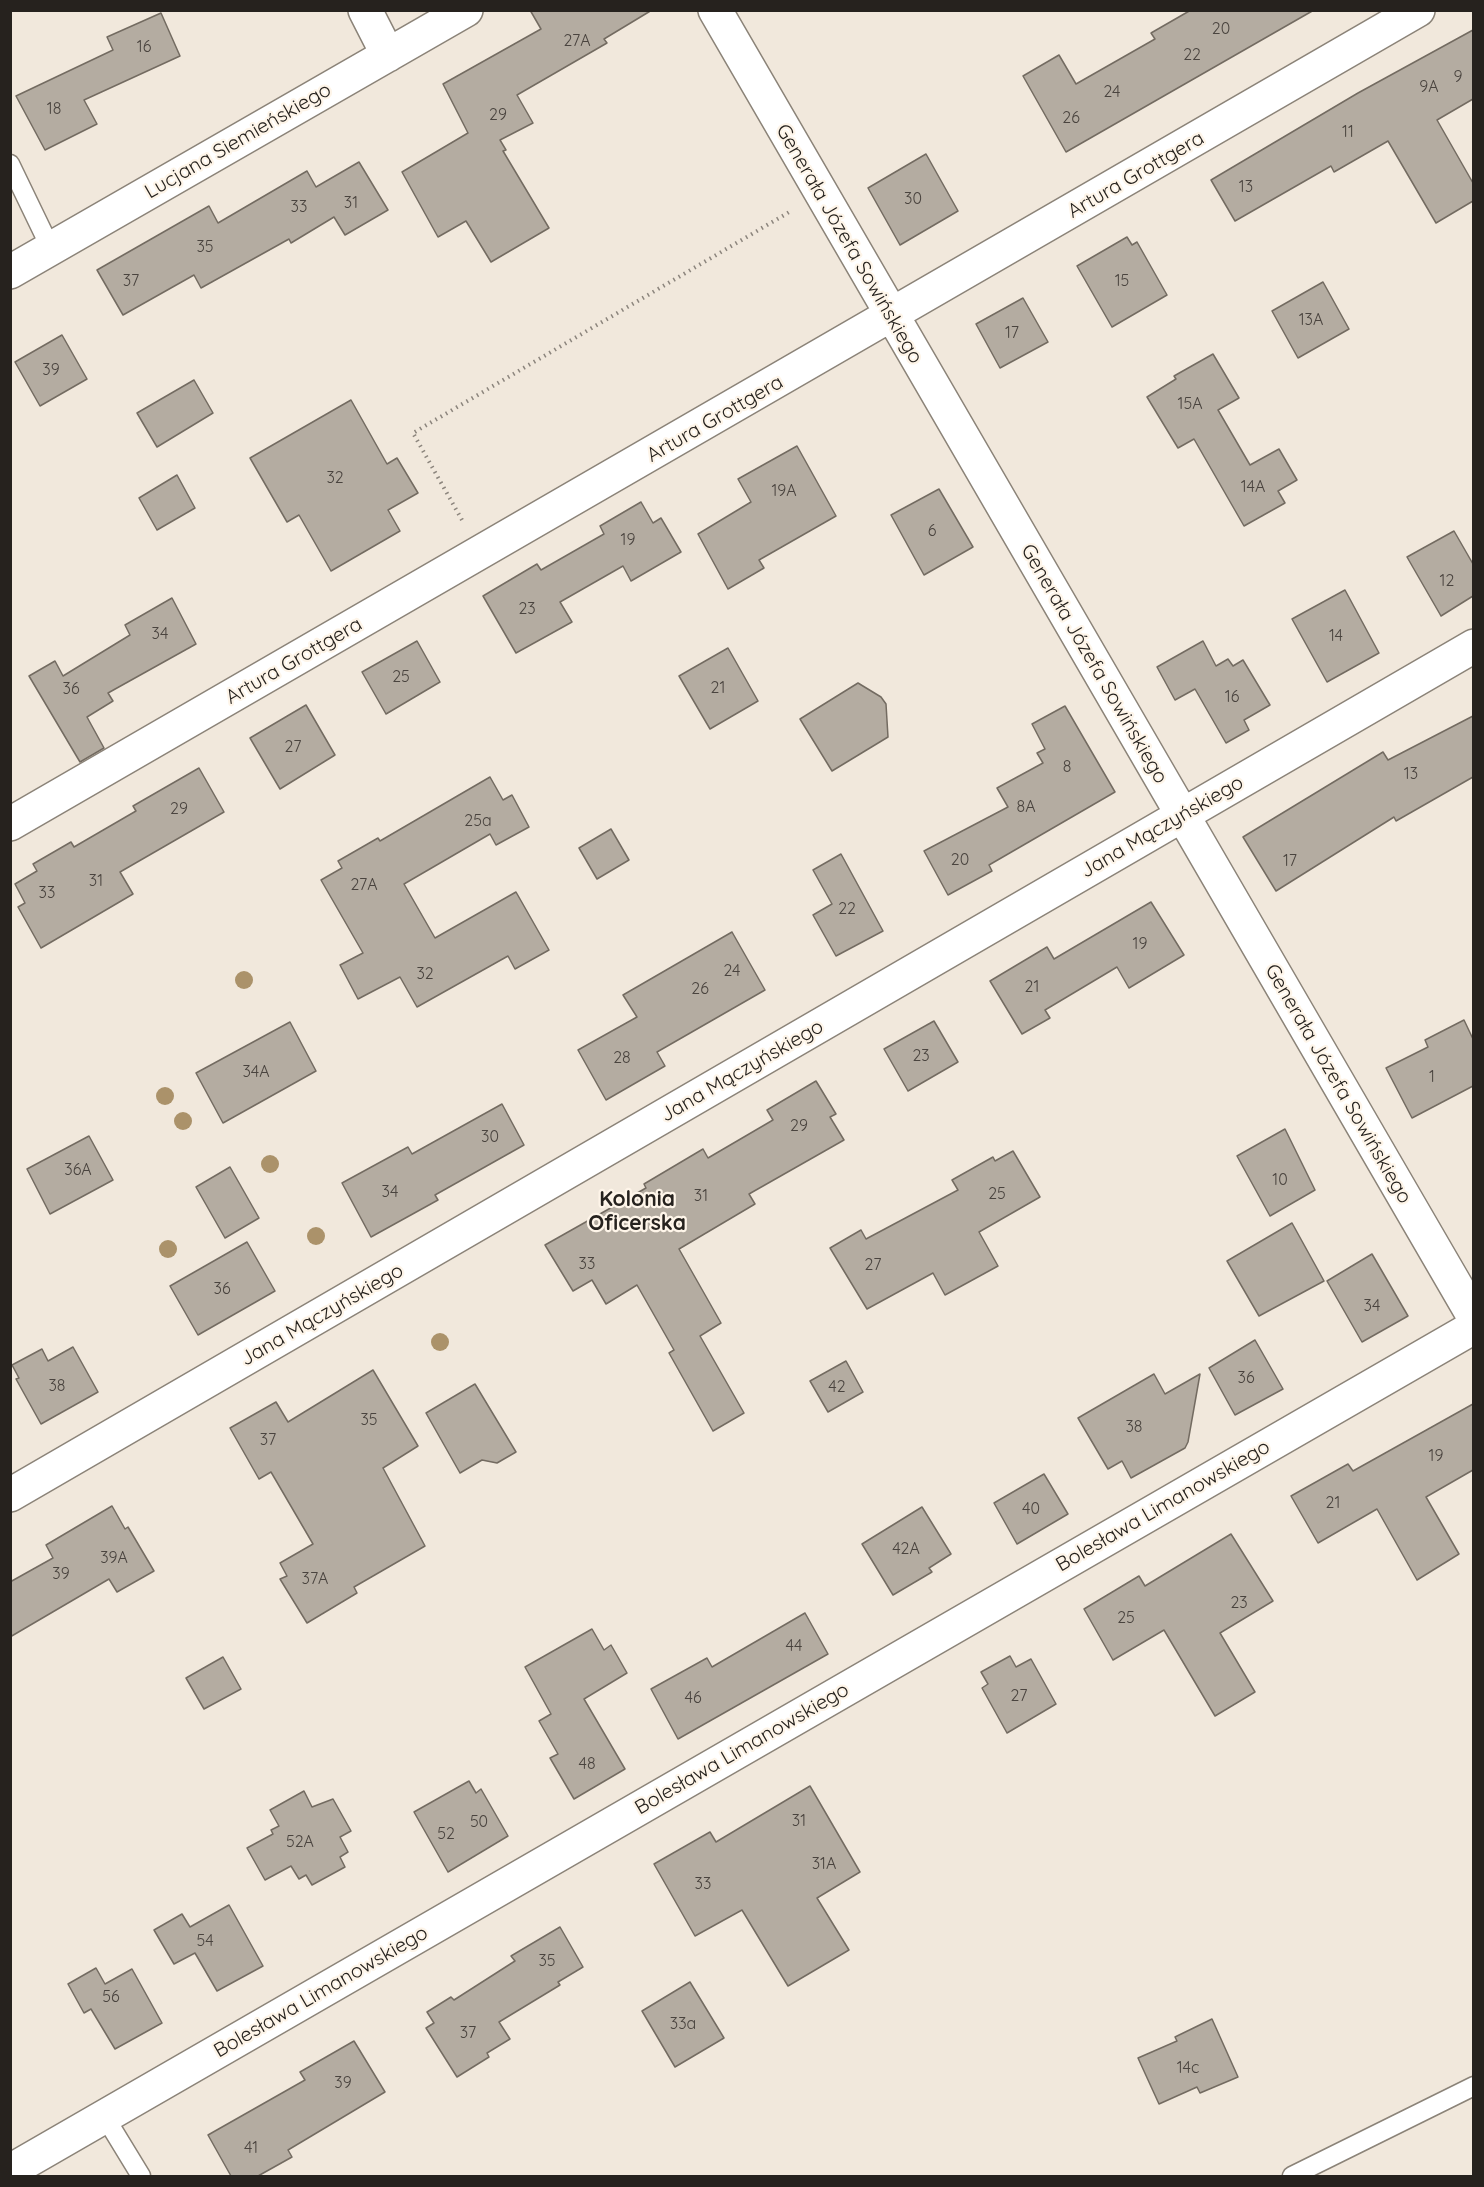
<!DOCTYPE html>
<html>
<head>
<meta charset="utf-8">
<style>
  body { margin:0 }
  #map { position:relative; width:1484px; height:2187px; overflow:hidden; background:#f1e8dc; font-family:Quicksand,sans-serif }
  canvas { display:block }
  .frame { position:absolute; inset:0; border:12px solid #26221e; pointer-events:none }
</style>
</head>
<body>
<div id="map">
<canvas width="1484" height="2187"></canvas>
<div class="frame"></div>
</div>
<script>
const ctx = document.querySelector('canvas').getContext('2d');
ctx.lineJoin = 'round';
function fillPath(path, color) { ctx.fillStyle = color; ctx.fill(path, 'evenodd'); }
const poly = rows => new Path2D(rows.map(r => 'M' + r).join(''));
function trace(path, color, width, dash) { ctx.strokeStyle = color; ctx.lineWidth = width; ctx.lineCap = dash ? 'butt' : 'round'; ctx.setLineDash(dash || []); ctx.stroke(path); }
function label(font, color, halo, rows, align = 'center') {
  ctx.font = font + ' Quicksand,sans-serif'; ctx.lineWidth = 4.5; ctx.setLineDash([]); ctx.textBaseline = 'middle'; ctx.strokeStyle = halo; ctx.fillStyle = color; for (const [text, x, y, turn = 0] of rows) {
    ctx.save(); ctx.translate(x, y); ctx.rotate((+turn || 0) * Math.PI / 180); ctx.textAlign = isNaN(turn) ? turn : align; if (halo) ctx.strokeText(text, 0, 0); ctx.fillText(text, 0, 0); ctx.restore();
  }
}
const building = poly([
  [530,10,652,10,604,39,607,43,517,95,533,123,500,140,506,150,503,151,549,228,491,262,466,221,438,237,402,172,468,133,443,84,541,29,530,10],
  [1191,10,1314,10,1066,152,1023,76,1059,55,1076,84,1155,39,1151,33,1191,10],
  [161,13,180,56,84,100,97,124,45,150,16,96,113,50,107,37,161,13],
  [1473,30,1473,99,1437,120,1473,183,1473,201,1436,223,1388,141,1334,172,1331,166,1235,221,1211,180,1358,93,1473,30],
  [926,154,958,211,900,245,868,188,926,154],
  [359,162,388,210,345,235,334,217,291,243,289,239,201,288,194,275,123,315,97,270,209,206,218,223,307,171,316,187,359,162],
  [1127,237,1132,245,1137,242,1167,295,1112,327,1077,266,1127,237],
  [1323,282,1349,329,1298,358,1272,311,1323,282],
  [1023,298,1048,342,1000,368,976,324,1023,298],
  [62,335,87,379,40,406,15,362,62,335],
  [1213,354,1239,398,1218,410,1250,465,1279,449,1297,480,1278,491,1285,503,1244,526,1194,439,1178,448,1147,397,1176,379,1174,376,1213,354],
  [194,380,213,413,157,447,137,413,194,380],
  [351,400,387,464,397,458,418,493,388,510,400,531,331,571,299,515,287,522,250,458,351,400],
  [797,446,836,516,759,560,764,568,728,589,698,534,751,502,738,479,797,446],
  [177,475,195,508,157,530,139,498,177,475],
  [939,489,973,547,924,575,891,515,939,489],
  [641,502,653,523,661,518,681,552,631,581,623,566,560,602,572,622,516,653,483,596,537,564,541,570,604,534,600,526,641,502],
  [1454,531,1473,564,1473,596,1441,616,1407,557,1454,531],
  [1345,590,1379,653,1327,682,1292,619,1345,590],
  [172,598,196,644,108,693,113,701,87,717,104,748,80,762,29,676,55,661,63,676,130,635,125,625,172,598],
  [417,641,440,682,386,714,362,672,417,641],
  [1203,641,1216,666,1228,659,1233,666,1243,660,1270,705,1244,720,1249,730,1226,743,1195,689,1175,700,1157,667,1203,641],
  [728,648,758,701,710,729,679,676,728,648],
  [858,683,881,697,886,704,888,737,832,771,800,719,858,683],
  [306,705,335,755,280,789,250,738,306,705],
  [1065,706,1115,792,989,865,992,871,948,895,924,851,1008,807,997,788,1043,763,1037,753,1045,749,1032,724,1065,706],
  [1473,716,1473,777,1396,821,1394,817,1276,891,1243,837,1383,752,1388,760,1473,716],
  [199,768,224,812,120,872,133,894,41,948,18,907,25,903,15,884,37,871,33,864,71,842,74,847,136,811,133,806,199,768],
  [490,777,503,800,512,795,529,827,496,845,490,834,404,884,435,938,516,892,549,950,515,969,508,956,417,1007,400,977,358,999,340,965,363,953,321,880,342,868,338,861,378,838,380,841,490,777],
  [611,829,629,860,597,879,579,848,611,829],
  [841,854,883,931,836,956,813,915,832,904,813,870,841,854],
  [1151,902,1184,955,1129,988,1117,967,1045,1010,1050,1018,1022,1034,990,981,1047,947,1054,959,1151,902],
  [732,932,765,990,657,1052,665,1066,606,1100,578,1050,637,1017,623,995,732,932],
  [1464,1020,1473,1039,1473,1086,1412,1118,1386,1068,1428,1047,1425,1040,1464,1020],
  [934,1021,958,1062,908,1091,884,1049,934,1021],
  [290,1022,316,1071,223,1123,196,1073,290,1022],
  [816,1081,836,1114,830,1117,844,1140,749,1194,755,1204,679,1249,721,1323,700,1336,744,1413,713,1431,669,1353,674,1350,637,1285,606,1304,592,1280,573,1291,545,1245,646,1188,644,1184,703,1149,708,1158,773,1120,767,1110,816,1081],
  [502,1104,524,1145,435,1195,438,1200,371,1237,342,1183,408,1147,412,1154,502,1104],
  [1285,1129,1315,1190,1270,1216,1237,1156,1285,1129],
  [89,1136,113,1180,50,1214,27,1169,89,1136],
  [1013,1151,1040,1197,979,1232,998,1266,945,1295,933,1273,867,1309,830,1248,861,1230,866,1239,958,1190,952,1180,993,1157,995,1161,1013,1151],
  [230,1167,259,1218,225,1238,196,1187,230,1167],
  [1292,1223,1324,1281,1259,1316,1227,1261,1292,1223],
  [247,1242,275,1291,198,1335,170,1286,247,1242],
  [1372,1254,1408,1316,1362,1342,1327,1281,1372,1254],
  [1255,1340,1283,1389,1235,1415,1209,1368,1255,1340],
  [73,1347,98,1392,41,1424,16,1379,19,1378,12,1365,42,1349,48,1361,73,1347],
  [846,1361,863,1392,828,1412,810,1381,846,1361],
  [373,1370,418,1446,383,1468,425,1546,354,1587,357,1593,307,1623,280,1579,287,1576,280,1563,313,1544,271,1472,259,1479,230,1428,276,1402,288,1422,373,1370],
  [1154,1374,1165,1394,1200,1374,1188,1442,1185,1448,1131,1478,1122,1461,1108,1469,1078,1418,1154,1374],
  [475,1384,516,1452,497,1463,482,1460,460,1473,426,1413,475,1384],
  [1473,1404,1473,1470,1426,1497,1459,1554,1417,1580,1377,1509,1318,1543,1291,1496,1348,1464,1353,1471,1473,1404],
  [1044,1474,1068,1514,1017,1544,994,1503,1044,1474],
  [112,1506,125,1529,128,1527,154,1571,117,1592,109,1579,10,1637,10,1582,53,1558,46,1545,112,1506],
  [922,1507,951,1554,929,1568,932,1572,893,1595,862,1544,922,1507],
  [1231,1534,1273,1601,1220,1633,1255,1692,1215,1716,1164,1630,1113,1660,1084,1609,1139,1576,1145,1586,1231,1534],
  [805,1613,828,1654,678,1739,651,1689,707,1658,712,1667,805,1613],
  [592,1629,604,1650,611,1645,627,1673,584,1699,625,1769,574,1799,550,1758,558,1754,539,1721,551,1714,525,1667,592,1629],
  [1010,1656,1016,1667,1031,1659,1056,1704,1007,1733,982,1688,988,1684,981,1672,1010,1656],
  [223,1657,241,1689,204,1709,186,1678,223,1657],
  [469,1781,476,1793,481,1789,508,1836,448,1872,414,1812,469,1781],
  [810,1786,860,1872,817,1898,849,1950,788,1986,742,1910,695,1936,654,1864,710,1832,716,1842,810,1786],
  [304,1791,312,1807,333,1799,351,1831,340,1837,348,1852,340,1857,345,1867,312,1885,306,1875,299,1879,291,1866,265,1880,247,1848,273,1834,271,1830,279,1826,270,1810,304,1791],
  [229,1905,263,1966,217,1991,195,1953,174,1964,154,1930,182,1914,190,1927,229,1905],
  [560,1927,583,1967,558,1982,560,1985,499,2022,510,2039,487,2053,489,2057,457,2077,426,2028,434,2023,427,2012,451,1997,454,2000,515,1961,511,1956,560,1927],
  [96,1968,105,1984,132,1969,162,2023,115,2049,91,2009,84,2013,68,1984,96,1968],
  [690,1982,724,2038,675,2067,642,2011,690,1982],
  [1212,2019,1238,2077,1200,2093,1197,2087,1159,2104,1138,2058,1177,2041,1175,2037,1212,2019],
  [354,2041,385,2092,288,2150,292,2157,258,2176,231,2176,208,2135,305,2080,300,2072,354,2041]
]);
fillPath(building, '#b4aca1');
trace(building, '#736b61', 1.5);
const service = poly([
  [10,164,51,249],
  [105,2117,141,2176],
  [1292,2176,1474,2086]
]);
const minor = poly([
  [365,10,388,55],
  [715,10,1474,1317],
  [10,272,466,10],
  [10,824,1418,10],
  [10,1495,1474,646],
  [10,2171,1474,1327]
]);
trace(service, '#8b8378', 21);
trace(minor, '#8b8378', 36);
trace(poly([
  [462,520,413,433,791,211]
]), '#8c857d', 4, [1.5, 4.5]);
trace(service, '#fff', 18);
trace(minor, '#fff', 33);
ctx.fillStyle = '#ab926a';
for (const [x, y] of [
  [244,980],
  [165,1096],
  [183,1121],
  [270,1164],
  [316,1236],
  [168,1249],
  [440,1342]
]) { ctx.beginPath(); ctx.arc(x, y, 9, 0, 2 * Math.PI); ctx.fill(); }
label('16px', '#4a443f', null, [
  ["20",1221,29],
  ["27A",577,41],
  ["16",144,47],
  ["22",1192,55],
  ["9",1458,77],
  ["9A",1429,87],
  ["24",1112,92],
  ["18",54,109],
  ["29",498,115],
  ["26",1071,118],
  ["11",1348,132],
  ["13",1246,187],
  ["30",913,199],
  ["31",351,203],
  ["33",299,207],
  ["35",205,247],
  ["37",131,281],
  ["15",1122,281],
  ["13A",1311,320],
  ["17",1012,333],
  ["39",51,370],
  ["15A",1190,404],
  ["32",335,478],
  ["14A",1253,487],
  ["19A",784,491],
  ["6",932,531],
  ["19",628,540],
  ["12",1447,581],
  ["23",527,609],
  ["34",160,634],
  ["14",1336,636],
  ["25",401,677],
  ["21",718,688],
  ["36",71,689],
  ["16",1232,697],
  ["27",293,747],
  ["8",1067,767],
  ["13",1411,774],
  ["8A",1026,807],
  ["29",179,809],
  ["25a",478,821],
  ["20",960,860],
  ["17",1290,861],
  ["31",96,881],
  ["27A",364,885],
  ["33",47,893],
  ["22",847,909],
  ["19",1140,944],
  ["24",732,971],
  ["32",425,974],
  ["21",1032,987],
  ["26",700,989],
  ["23",921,1056],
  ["28",622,1058],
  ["34A",256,1072],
  ["1",1432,1077],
  ["29",799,1126],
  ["30",490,1137],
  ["36A",78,1170],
  ["10",1280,1180],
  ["34",390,1192],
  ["25",997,1194],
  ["31",701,1196],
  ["33",587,1264],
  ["27",873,1265],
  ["36",222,1289],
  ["34",1372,1306],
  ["36",1246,1378],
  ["38",57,1386],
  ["42",837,1387],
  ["35",369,1420],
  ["38",1134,1427],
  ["37",268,1440],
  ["19",1436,1456],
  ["21",1333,1503],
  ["40",1031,1509],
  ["42A",906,1549],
  ["39A",114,1558],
  ["39",61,1574],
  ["37A",315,1579],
  ["23",1239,1603],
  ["25",1126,1618],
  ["44",794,1646],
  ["27",1019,1696],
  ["46",693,1698],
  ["48",587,1764],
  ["31",799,1821],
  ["50",479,1822],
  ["52",446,1834],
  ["52A",300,1842],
  ["31A",824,1864],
  ["33",703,1884],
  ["54",205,1941],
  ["35",547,1961],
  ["56",111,1997],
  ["33a",683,2024],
  ["37",468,2033],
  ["14c",1188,2068],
  ["39",343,2083],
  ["41",251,2148]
]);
label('20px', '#26221e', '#fef5e9', [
  ["Lucjana Siemieńskiego",238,141,-30],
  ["Artura Grottgera",1136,175,-30],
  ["Generała Józefa Sowińskiego",849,244,60],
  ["Artura Grottgera",715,419,-30],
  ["Artura Grottgera",294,661,-30],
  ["Generała Józefa Sowińskiego",1094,664,60],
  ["Jana Mączyńskiego",1162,827,-30],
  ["Jana Mączyńskiego",742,1071,-30],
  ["Generała Józefa Sowińskiego",1338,1084,60],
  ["Jana Mączyńskiego",322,1315,-30],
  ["Bolesława Limanowskiego",1163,1506,-30],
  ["Bolesława Limanowskiego",742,1749,-30],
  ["Bolesława Limanowskiego",321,1992,-30]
]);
label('bold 21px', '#26221e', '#fef5e9', [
  ["Kolonia",637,1200],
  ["Oficerska",637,1224]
]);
</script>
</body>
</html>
